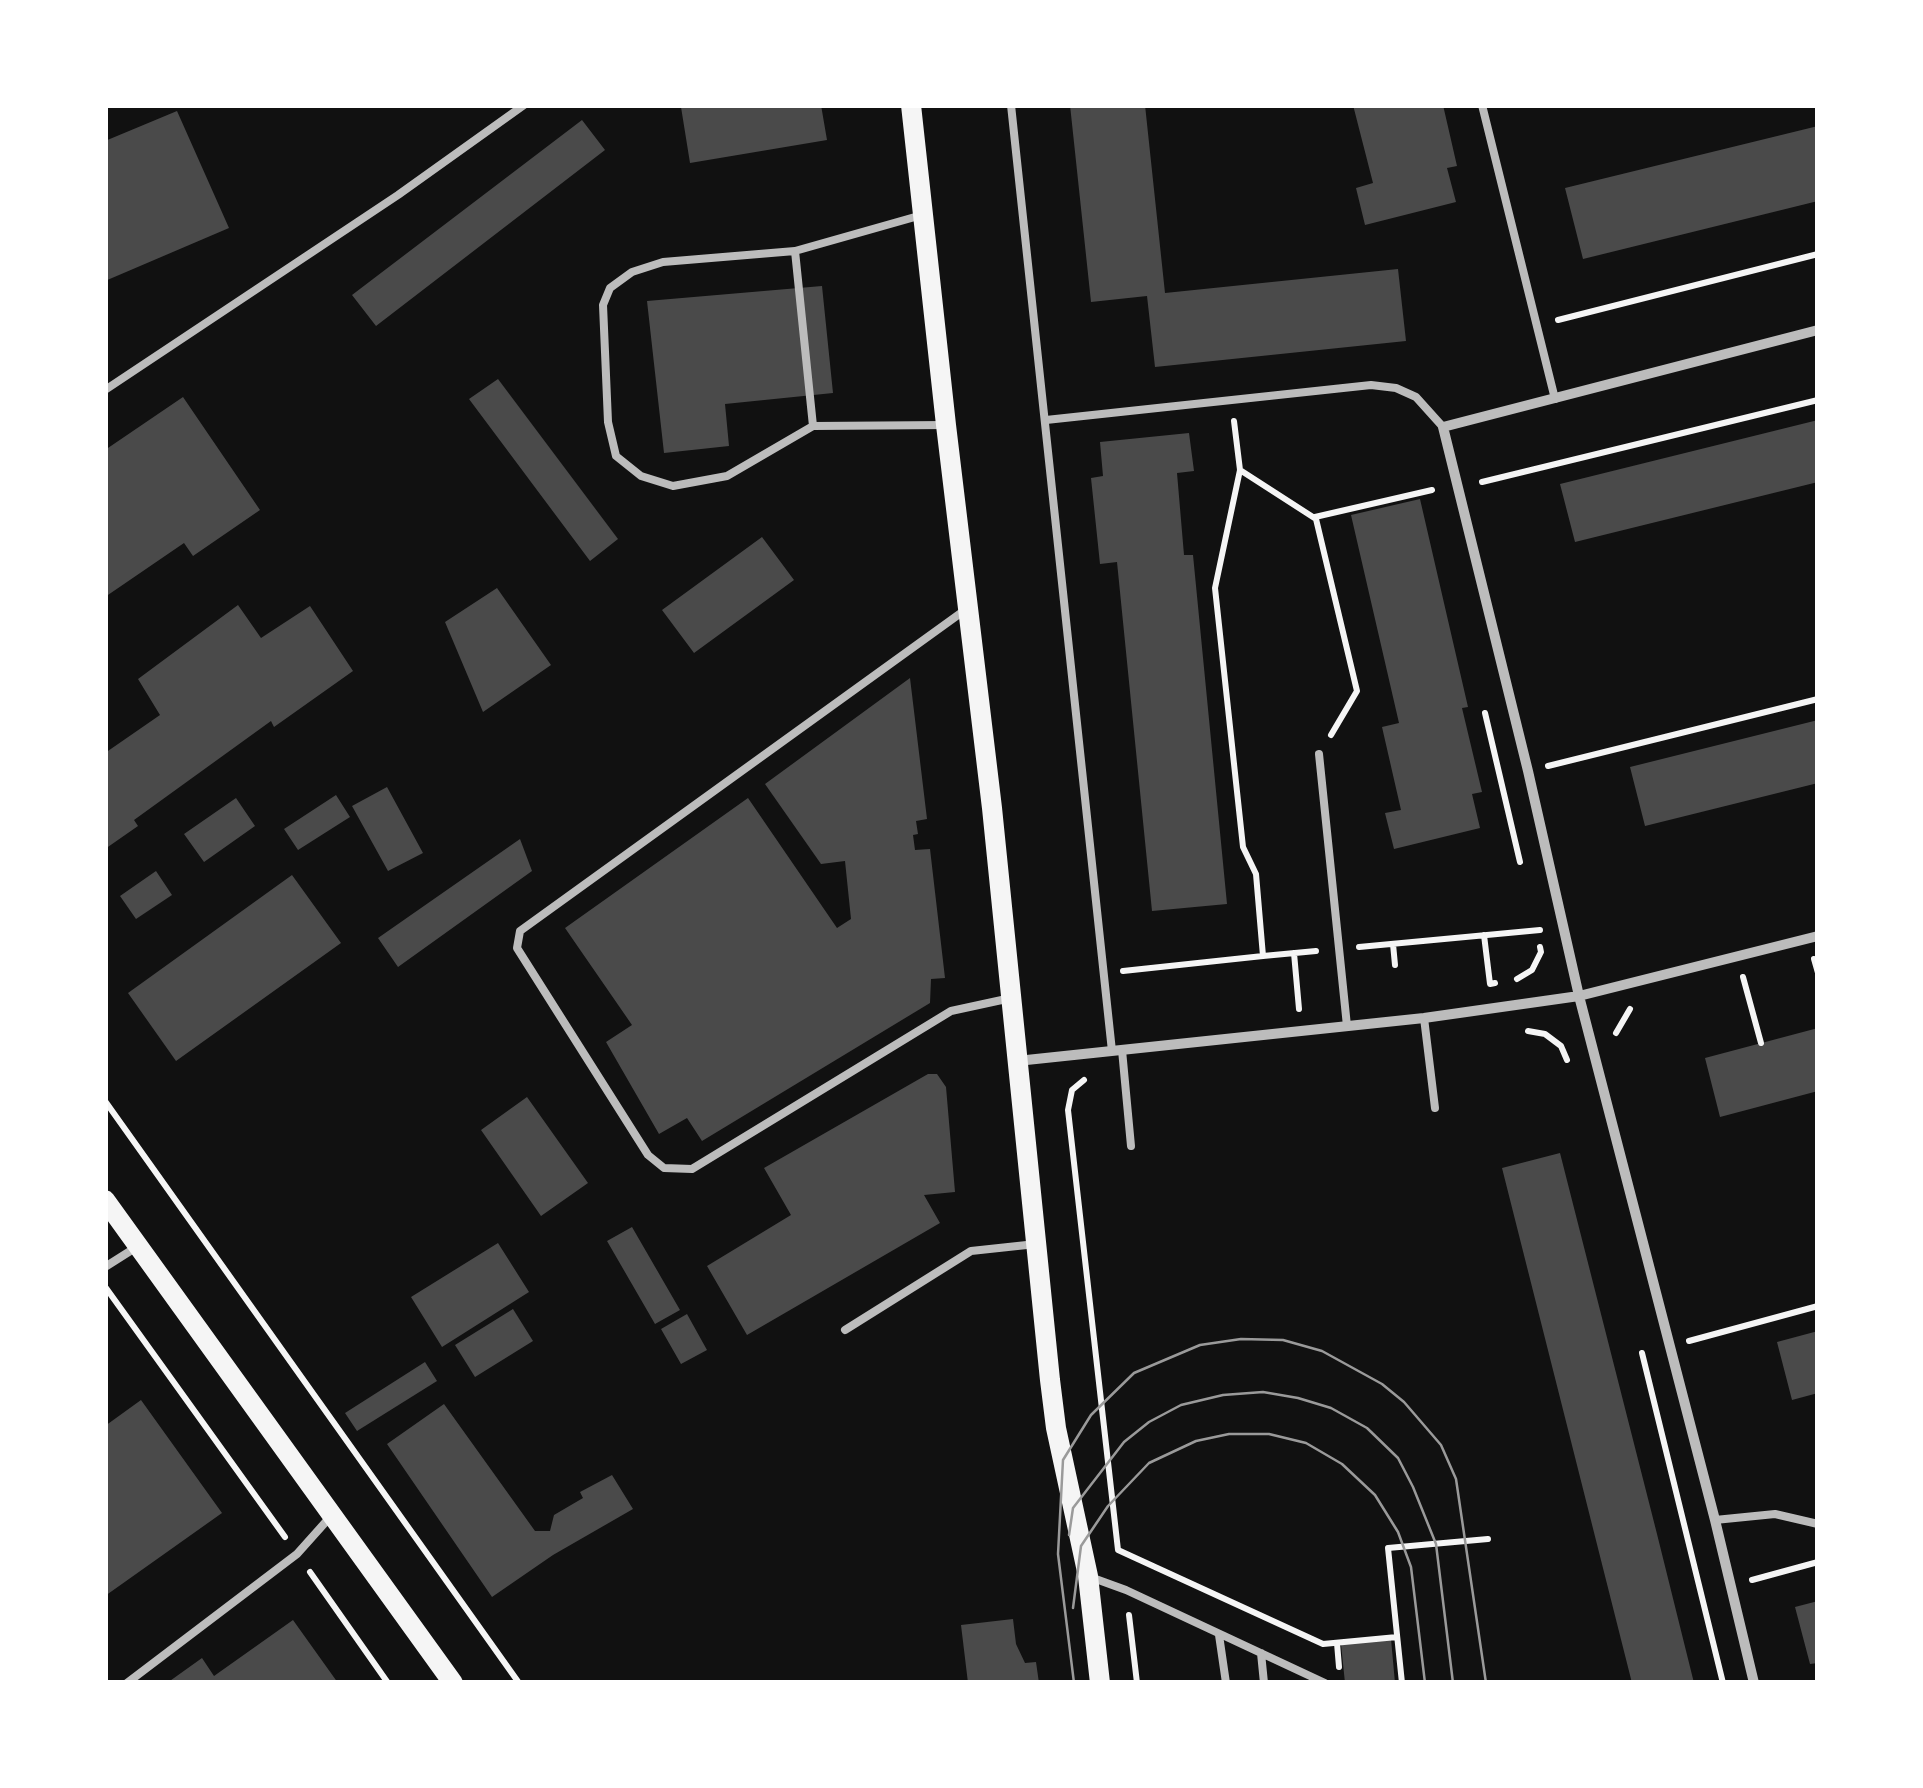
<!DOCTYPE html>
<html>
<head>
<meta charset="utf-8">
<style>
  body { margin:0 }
  #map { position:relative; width:1923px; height:1788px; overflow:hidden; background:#111; font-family:Karla,sans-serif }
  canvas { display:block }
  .frame { position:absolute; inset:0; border:108px solid #fff; pointer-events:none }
</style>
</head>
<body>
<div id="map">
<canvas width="1923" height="1788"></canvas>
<div class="frame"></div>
</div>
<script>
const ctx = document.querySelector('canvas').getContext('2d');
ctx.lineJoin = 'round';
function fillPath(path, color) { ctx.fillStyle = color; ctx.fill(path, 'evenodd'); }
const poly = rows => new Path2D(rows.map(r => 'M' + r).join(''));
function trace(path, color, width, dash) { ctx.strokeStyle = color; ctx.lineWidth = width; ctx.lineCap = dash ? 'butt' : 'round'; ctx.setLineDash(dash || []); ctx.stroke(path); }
fillPath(poly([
  [693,105,821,105,827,140,690,163,681,107],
  [1070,105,1145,105,1165,293,1398,269,1406,341,1155,367,1147,296,1091,302],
  [1353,105,1443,105,1457,166,1447,168,1456,202,1365,225,1356,188,1373,183],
  [177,111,229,228,105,281,105,141],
  [582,120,605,150,376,326,352,295],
  [1818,126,1818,201,1583,259,1565,188],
  [822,286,833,393,725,404,729,446,664,453,647,301],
  [498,379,618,539,590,561,469,399],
  [183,397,260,510,193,556,184,543,105,597,105,450],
  [1818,420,1818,482,1575,542,1560,484],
  [1189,433,1194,471,1177,473,1184,555,1193,555,1227,904,1152,911,1117,562,1100,564,1091,478,1103,476,1100,442],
  [1420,499,1468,707,1462,708,1482,792,1472,794,1480,828,1394,849,1385,813,1401,810,1382,727,1399,723,1351,515],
  [762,537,794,580,694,653,662,610],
  [497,588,551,665,483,712,445,622],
  [238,605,261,638,310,606,353,671,274,727,271,721,134,820,138,826,105,849,105,753,160,715,138,679],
  [910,678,927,819,916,821,918,834,913,835,915,850,930,849,945,978,931,979,930,1003,702,1141,687,1118,659,1134,606,1042,632,1025,565,928,748,798,837,928,851,919,845,861,821,864,765,784],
  [1818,720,1818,783,1645,826,1630,767],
  [387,787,423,853,388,871,352,806],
  [336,795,350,817,298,850,284,829],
  [236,798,255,826,204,862,184,834],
  [520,839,532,871,398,967,378,938],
  [156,871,172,895,136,919,120,896],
  [292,875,341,943,176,1061,128,993],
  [1818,1028,1818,1091,1720,1117,1705,1058],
  [928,1074,937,1074,946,1087,955,1192,924,1195,940,1223,747,1335,707,1266,791,1215,764,1168],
  [527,1097,588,1183,541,1216,481,1130],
  [1560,1153,1657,1534,1694,1683,1632,1683,1502,1168],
  [632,1227,680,1310,655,1324,607,1241],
  [498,1243,529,1292,442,1347,411,1297],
  [513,1309,533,1341,475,1377,455,1345],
  [687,1314,707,1350,681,1364,661,1329],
  [1818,1331,1818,1393,1792,1400,1777,1342],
  [425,1362,437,1381,357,1431,345,1413],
  [141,1400,222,1513,105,1596,105,1426],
  [444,1404,535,1531,550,1531,554,1515,583,1498,580,1492,612,1475,633,1509,553,1555,492,1597,387,1444],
  [1818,1601,1818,1663,1810,1664,1795,1607],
  [1013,1619,1016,1644,1025,1663,1036,1662,1039,1683,968,1683,961,1625],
  [293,1620,338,1683,167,1683,202,1658,214,1676],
  [1391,1639,1395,1683,1345,1683,1341,1644]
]), '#4a4a4a');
trace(poly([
  [1558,320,1818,254],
  [1240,470,1316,519,1357,691,1331,735],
  [1482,482,1818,400],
  [1315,517,1432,490],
  [1485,713,1520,862],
  [1548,766,1818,699],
  [1484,935,1490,984,1495,983],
  [1393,944,1395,965],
  [1359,947,1540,930],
  [1294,953,1299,1009],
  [1263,956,1316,951],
  [1814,959,1818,973],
  [1123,971,1263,956,1256,874,1243,847,1215,588,1240,470,1234,421],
  [1743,977,1761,1043],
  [1517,979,1532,970,1541,952,1540,947],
  [1528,1031,1545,1034,1561,1046,1567,1060],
  [1616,1033,1630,1009],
  [1084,1080,1072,1090,1068,1110,1118,1550,1323,1644,1397,1637],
  [105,1101,519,1683],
  [106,1288,285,1537],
  [1689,1341,1818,1306],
  [1642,1353,1723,1683],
  [310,1572,388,1683],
  [1752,1580,1818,1562],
  [1129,1615,1137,1683],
  [1337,1643,1339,1667],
  [1402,1683,1388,1548,1488,1539]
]), '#f5f5f5', 6);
trace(poly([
  [1011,105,1112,1051],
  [1482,105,1555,399],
  [922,215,795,251,813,426,946,425],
  [795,251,663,262,632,272,610,288,603,305,608,422,616,456,641,476,673,486,727,476,813,426],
  [105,390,398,195,524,105],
  [1046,420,1371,385,1396,388,1416,397,1443,427],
  [965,610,520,931,517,948,648,1155,664,1168,692,1169,951,1011,1011,998],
  [1319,754,1347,1026],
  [1424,1018,1435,1108],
  [1122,1050,1131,1146],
  [105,1267,135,1248],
  [845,1330,971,1251,1036,1244],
  [1715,1520,1775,1514,1818,1524],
  [1093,1578,1126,1590,1325,1683],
  [1219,1635,1226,1683],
  [1261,1653,1264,1683],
  [127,1683,297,1554,331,1516]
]), '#bcbcbc', 8);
trace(poly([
  [1017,1061,1424,1018,1579,996,1818,936],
  [1754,1683,1715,1520,1579,996,1528,771,1443,427,1818,330]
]), '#bcbcbc', 10);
trace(poly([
  [911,105,946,425,992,808,1050,1380,1056,1428,1088,1576,1100,1683],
  [105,1200,453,1683]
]), '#f5f5f5', 20);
trace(poly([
  [1069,1535,1073,1508,1124,1442,1149,1422,1181,1405,1223,1395,1263,1392,1298,1398,1331,1408,1367,1428,1398,1458,1413,1487,1436,1544,1453,1683],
  [1073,1608,1081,1546,1108,1506,1149,1463,1196,1441,1229,1434,1269,1434,1306,1443,1342,1464,1375,1495,1398,1532,1411,1567,1425,1683],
  [1074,1683,1058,1554,1063,1460,1091,1415,1134,1373,1200,1345,1241,1339,1283,1340,1322,1351,1382,1384,1404,1402,1441,1445,1456,1479,1486,1683]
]), '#9a9a9a', 2.5);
</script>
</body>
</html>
